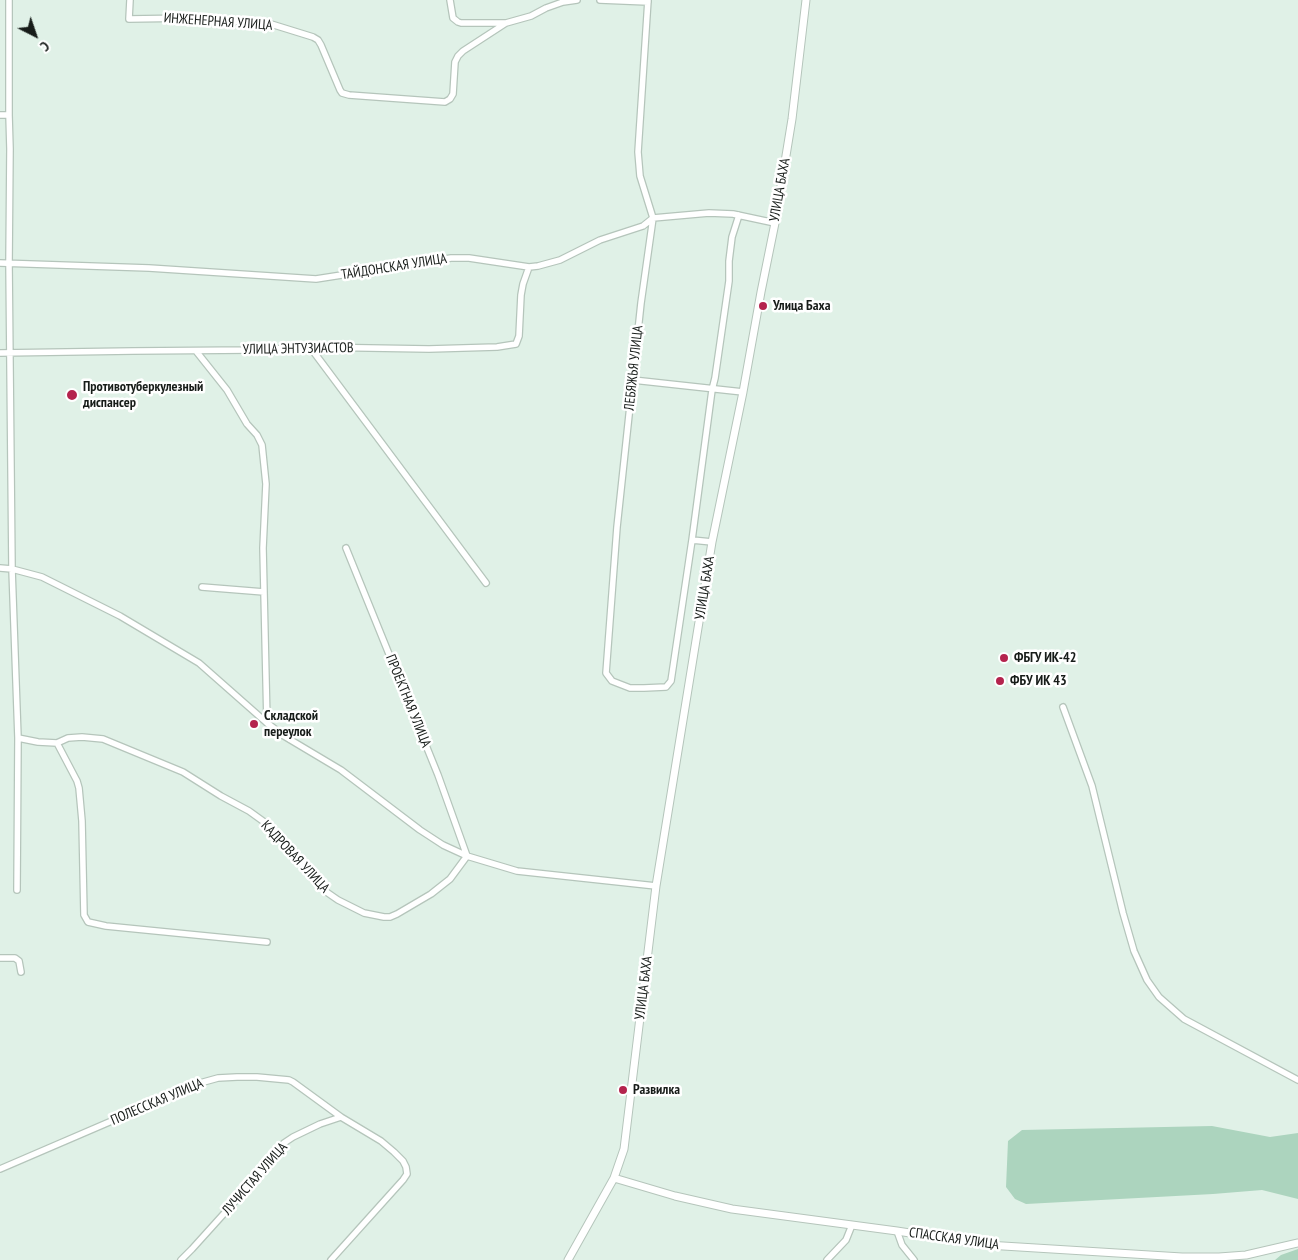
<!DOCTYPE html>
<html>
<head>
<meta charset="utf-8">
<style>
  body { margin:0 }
  #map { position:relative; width:1298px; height:1260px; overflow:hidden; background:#e0f1e7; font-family:"PT Sans Narrow",sans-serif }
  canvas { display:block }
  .north { position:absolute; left:10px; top:10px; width:50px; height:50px; -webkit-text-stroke:4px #fff; paint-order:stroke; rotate:139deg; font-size:14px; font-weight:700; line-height:20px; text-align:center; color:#171c19 }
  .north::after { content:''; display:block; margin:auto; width:18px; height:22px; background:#171c19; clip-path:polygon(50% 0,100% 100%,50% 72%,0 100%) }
</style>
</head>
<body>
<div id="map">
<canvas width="1298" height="1260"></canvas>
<div class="north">С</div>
</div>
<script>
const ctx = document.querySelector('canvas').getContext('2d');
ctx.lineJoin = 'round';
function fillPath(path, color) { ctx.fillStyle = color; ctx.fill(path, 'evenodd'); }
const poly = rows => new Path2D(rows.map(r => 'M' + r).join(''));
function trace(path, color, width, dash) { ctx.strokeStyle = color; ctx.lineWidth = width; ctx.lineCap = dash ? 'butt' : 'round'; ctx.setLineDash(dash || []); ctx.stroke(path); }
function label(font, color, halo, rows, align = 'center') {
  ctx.font = font + ' "PT Sans Narrow",sans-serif'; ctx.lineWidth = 5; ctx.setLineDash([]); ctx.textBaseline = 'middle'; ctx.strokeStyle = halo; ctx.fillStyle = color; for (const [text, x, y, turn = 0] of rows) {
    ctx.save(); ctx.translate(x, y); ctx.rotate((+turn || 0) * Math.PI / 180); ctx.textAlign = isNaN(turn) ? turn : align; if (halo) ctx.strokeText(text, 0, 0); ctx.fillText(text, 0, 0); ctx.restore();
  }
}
fillPath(poly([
  [1212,1126,1270,1137,1298,1133,1298,1199,1262,1190,1213,1194,1026,1204,1015,1199,1006,1187,1008,1141,1022,1130],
  [1298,1249,1298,1260,1275,1260,1281,1255]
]), '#acd4be');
const minor = poly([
  [9,0,9,115,10,149,9,263,12,569,18,738,17,890],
  [130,0,129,19,192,18,212,20,271,24,313,37,318,40,321,45,340,90,342,93,349,95,445,102,450,99,453,94,455,62,458,56,463,51,506,23,531,16,546,8,563,2,577,0],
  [450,0,453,18,458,22,461,23,506,23],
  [600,0,648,2],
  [648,0,638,152,640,176,653,218,641,303,617,527,606,673,612,681,630,688,644,688,666,687,671,681,692,540,712,542],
  [0,115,9,115],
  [0,263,149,268,316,279,451,258,469,258,529,267,538,266,560,260,600,240,643,226,653,218,709,213,733,214,775,223],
  [310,347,486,583],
  [196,351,227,390,247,424,257,435,262,445,266,484,263,548,267,723],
  [0,353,133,351,251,350,310,347,429,349,497,347,516,344,519,336,521,295,523,284,529,267],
  [633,380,743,392],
  [692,540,712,390,715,378,729,281,729,261,732,237,739,215],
  [0,568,12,569,42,577,120,616,199,663,267,723,284,736,341,770,420,830,443,845,467,856,517,871,656,886],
  [202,587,264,592],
  [1063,707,1092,786,1123,913,1134,951,1147,980,1159,997,1184,1019,1298,1080],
  [18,738,38,742,57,743,77,781,79,788,82,821,84,915,88,922,106,926,267,942],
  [57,743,68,738,82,737,103,739,183,772,221,796,249,811,267,824,304,866,325,891,338,900,364,913,384,917,390,917,397,914,431,894,450,879,467,856,438,775,346,548],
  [0,958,15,958,19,961,21,972],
  [0,1169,200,1083,218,1078,237,1077,257,1077,289,1080,293,1082,341,1117],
  [897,1231,902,1245,914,1260],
  [181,1260,192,1249,248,1187,284,1143,293,1137,320,1124,341,1117,381,1141,394,1152,403,1161,406,1167,407,1174,403,1180,331,1260],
  [827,1260,846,1240,852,1225]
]);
const tertiary = poly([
  [614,1178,675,1196,732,1209,897,1231,987,1245,1182,1257,1219,1257,1246,1255,1298,1243],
  [568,1260,614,1178,624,1149,656,886,712,542,743,392,761,292,775,223,792,119,806,0]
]);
trace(minor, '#b5c5bb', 8);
trace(tertiary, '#b5c5bb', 9);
trace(minor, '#fff', 5.5);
trace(tertiary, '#fff', 7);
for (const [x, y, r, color] of [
  [763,306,5,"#b4234d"],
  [72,395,6,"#b4234d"],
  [1004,658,5,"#b4234d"],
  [1000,681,5,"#b4234d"],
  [254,724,5,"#b4234d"],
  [623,1090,5,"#b4234d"]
]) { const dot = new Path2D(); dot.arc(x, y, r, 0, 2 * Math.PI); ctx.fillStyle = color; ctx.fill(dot); trace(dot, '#fff', 2); }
label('14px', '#171c19', '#fff', [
  ["ИНЖЕНЕРНАЯ УЛИЦА",218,22,4],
  ["УЛИЦА БАХА",780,190,-80],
  ["ТАЙДОНСКАЯ УЛИЦА",394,267,-9],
  ["УЛИЦА ЭНТУЗИАСТОВ",298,349,-1],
  ["ЛЕБЯЖЬЯ УЛИЦА",634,368,-84],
  ["УЛИЦА БАХА",705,588,-81],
  ["ПРОЕКТНАЯ УЛИЦА",408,701,68],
  ["КАДРОВАЯ УЛИЦА",295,857,47],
  ["УЛИЦА БАХА",644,988,-83],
  ["ПОЛЕССКАЯ УЛИЦА",157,1102,-23],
  ["ЛУЧИСТАЯ УЛИЦА",255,1179,-49],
  ["СПАССКАЯ УЛИЦА",954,1239,8]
]);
label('bold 14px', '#171c19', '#fff', [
  ["Улица Баха",773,306],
  ["Противотуберкулезный",83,387],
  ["диспансер",83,403],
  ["ФБГУ ИК-42",1014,658],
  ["ФБУ ИК 43",1010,681],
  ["Складской",264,716],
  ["переулок",264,732],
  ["Развилка",633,1090]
], 'left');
</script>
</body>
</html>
